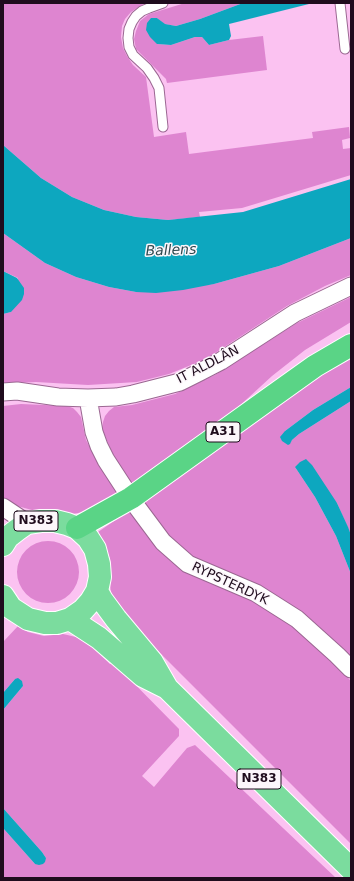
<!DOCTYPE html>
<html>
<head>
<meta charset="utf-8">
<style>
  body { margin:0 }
  #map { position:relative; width:354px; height:881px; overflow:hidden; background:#fbc2f1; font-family:"DejaVu Sans",sans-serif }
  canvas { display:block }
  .frame { position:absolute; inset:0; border:4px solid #1f0c1d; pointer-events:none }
</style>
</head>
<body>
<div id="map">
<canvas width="354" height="881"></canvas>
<div class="frame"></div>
</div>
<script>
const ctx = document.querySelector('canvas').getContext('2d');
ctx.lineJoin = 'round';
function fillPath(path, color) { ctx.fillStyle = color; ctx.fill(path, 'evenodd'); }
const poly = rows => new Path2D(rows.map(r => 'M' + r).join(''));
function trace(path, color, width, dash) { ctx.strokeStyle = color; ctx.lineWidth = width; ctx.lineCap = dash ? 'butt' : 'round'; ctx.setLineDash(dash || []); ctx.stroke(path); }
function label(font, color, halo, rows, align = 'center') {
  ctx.font = font + ' "DejaVu Sans",sans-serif'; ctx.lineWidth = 3; ctx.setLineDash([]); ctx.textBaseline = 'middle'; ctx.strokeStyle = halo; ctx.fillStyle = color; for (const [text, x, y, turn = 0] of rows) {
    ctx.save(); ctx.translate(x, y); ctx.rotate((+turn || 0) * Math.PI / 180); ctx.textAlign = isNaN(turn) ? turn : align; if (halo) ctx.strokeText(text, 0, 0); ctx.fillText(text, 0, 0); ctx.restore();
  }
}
fillPath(poly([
  [3,3,147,3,142,5,131,12,125,19,122,26,121,37,123,48,127,56,133,65,146,77,154,137,186,132,189,154,313,138,312,132,349,127,350,138,342,140,343,149,351,148,351,175,242,208,199,212,200,217,168,220,136,217,104,210,72,197,41,178,3,145],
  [185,3,243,3,200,19,176,26,164,24,157,18,157,44,171,45,195,37,202,37,209,45,229,40,263,36,267,70,167,83,166,79,136,49,134,39,136,31,140,21,149,14],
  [3,233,45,263,76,277,109,287,136,292,214,284,279,266,351,238,351,275,325,286,287,306,206,359,169,374,137,382,88,385,36,382,16,383,3,385,3,314,11,312,18,278,3,271],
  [351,297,351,322,305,350,272,376,210,433,133,487,123,473,111,450,102,429,103,422,105,416,109,411,114,407,132,405,175,394,215,375,297,323],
  [351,355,351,387,313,410,285,431,290,443,292,440,299,434,351,401,351,535,337,503,295,467,315,497,336,536,351,574,351,657,302,612,260,586,192,557,169,536,142,499,232,434],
  [21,404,67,406,73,408,77,412,81,417,86,440,99,464,120,495,90,511,72,514,32,510,17,506,3,498,3,406],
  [130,510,145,533,157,548,183,571,252,601,292,626,331,661,351,681,351,844,129,622,111,595,110,582,111,570,110,559,103,541,98,532],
  '17 572a31 31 0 1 1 62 0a31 31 0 1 1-62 0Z',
  [18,626,28,632,44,636,63,634,76,637,87,642,110,664,113,662,179,729,179,736,142,776,154,787,187,748,195,745,336,878,3,878,3,828,35,864,46,858,42,852,3,808,3,710,23,686,15,679,3,693,3,642]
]), '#de85d0');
fillPath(poly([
  [243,3,313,3,229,24,231,36,229,40,209,45,202,37,195,37,171,45,157,44,150,37,146,30,147,23,151,18,157,18,165,24,176,26,200,19],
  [3,145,41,178,72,197,104,210,136,217,168,220,243,212,351,179,351,238,279,266,214,284,183,290,156,293,136,292,109,287,76,277,45,263,3,233],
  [3,271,17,278,24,288,24,294,22,300,11,312,3,314],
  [351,387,351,401,299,434,292,440,290,444,288,445,282,441,280,437,285,431,313,410],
  [306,459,312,465,337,503,348,527,351,535,351,574,336,536,315,497,295,467,300,462],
  [18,678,22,681,23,686,3,710,3,693,15,679],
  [3,808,42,852,46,858,45,862,43,864,39,865,35,864,3,828]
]), '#0da7bf');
const service = poly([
  [163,3,149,8,142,11,136,16,132,22,129,29,128,38,129,47,133,55,147,68,154,78,159,88,163,127],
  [340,3,345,49]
]);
const minor = poly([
  [3,392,17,391,58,397,88,398,116,397,133,394,180,382,200,372,221,361,295,313,351,286],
  [88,398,94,432,99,446,106,460,134,503,163,542,188,564,256,593,297,619,337,655,351,669],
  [3,507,27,523]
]);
const trunk = poly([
  [3,545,8,537,17,530,27,523,41,521,55,521,67,524,77,528,88,538,95,549,99,564,100,577,97,591,91,601,83,610,70,619,57,623,45,623,28,619,11,608,3,596],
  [97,591,102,600,116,619,152,662,167,688,351,869],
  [70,619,99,638,143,676,167,688]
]);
const motorway = poly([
  [77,528,131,498,266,401,315,366,351,345]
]);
trace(service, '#9b6792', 11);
trace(minor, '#9b6792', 19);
trace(trunk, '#fff', 24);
trace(motorway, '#fff', 24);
trace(service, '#fff', 9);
trace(minor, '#fff', 17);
trace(trunk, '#7bdc9e', 22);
trace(motorway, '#5ad486', 22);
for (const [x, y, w] of [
  [223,432,34],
  [36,521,44],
  [259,779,44]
]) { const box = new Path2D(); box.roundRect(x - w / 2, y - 10, w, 20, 3); ctx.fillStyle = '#fcf6fb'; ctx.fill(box); trace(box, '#1f0c1d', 1); }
label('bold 12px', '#1f0c1d', null, [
  ["A31",223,432],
  ["N383",36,521],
  ["N383",259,779]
]);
label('13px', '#1f0c1d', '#fcf6fb', [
  ["IT ALDLÂN",208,365,-27],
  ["RYPSTERDYK",230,584,25]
]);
label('italic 14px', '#2e494f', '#fcf6fb', [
  ["Ballens",171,251,-2]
]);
</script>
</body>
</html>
